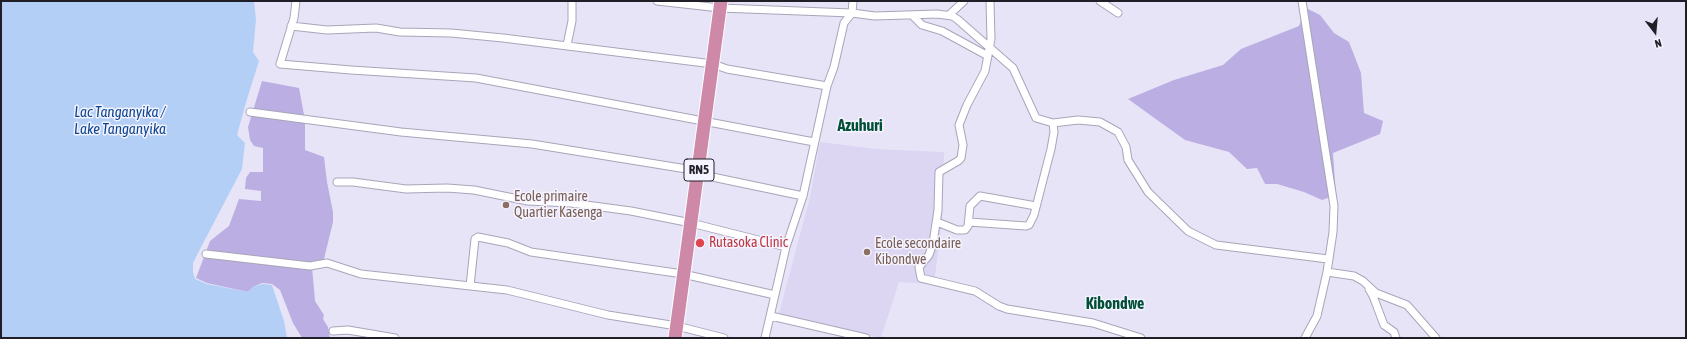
<!DOCTYPE html>
<html>
<head>
<meta charset="utf-8">
<style>
  body { margin:0 }
  #map { position:relative; width:1687px; height:339px; overflow:hidden; background:#e8e4f8; font-family:"Asap Condensed",sans-serif }
  canvas { display:block }
  .frame { position:absolute; inset:0; border:2px solid #201e26; pointer-events:none }
  .north { position:absolute; left:1635px; top:12px; width:40px; height:40px; -webkit-text-stroke:3px #f5f3ff; paint-order:stroke; rotate:164deg; font-size:11px; font-weight:700; line-height:16px; text-align:center; color:#201e26 }
  .north::after { content:''; display:block; margin:auto; width:14px; height:18px; background:#201e26; clip-path:polygon(50% 0,100% 100%,50% 72%,0 100%) }
</style>
</head>
<body>
<div id="map">
<canvas width="1687" height="339"></canvas>
<div class="frame"></div>
<div class="north">N</div>
</div>
<script>
const ctx = document.querySelector('canvas').getContext('2d');
ctx.lineJoin = 'round';
function fillPath(path, color) { ctx.fillStyle = color; ctx.fill(path, 'evenodd'); }
const poly = rows => new Path2D(rows.map(r => 'M' + r).join(''));
function trace(path, color, width, dash) { ctx.strokeStyle = color; ctx.lineWidth = width; ctx.lineCap = dash ? 'butt' : 'round'; ctx.setLineDash(dash || []); ctx.stroke(path); }
function label(font, color, halo, rows, align = 'center') {
  ctx.font = font + ' "Asap Condensed",sans-serif'; ctx.lineWidth = 3; ctx.setLineDash([]); ctx.textBaseline = 'middle'; ctx.strokeStyle = halo; ctx.fillStyle = color; for (const [text, x, y, turn = 0] of rows) {
    ctx.save(); ctx.translate(x, y); ctx.rotate((+turn || 0) * Math.PI / 180); ctx.textAlign = isNaN(turn) ? turn : align; if (halo) ctx.strokeText(text, 0, 0); ctx.fillText(text, 0, 0); ctx.restore();
  }
}
fillPath(poly([
  [820,142,877,149,944,152,942,221,934,284,899,282,881,338,778,317,810,197]
]), '#dcd6f2');
fillPath(poly([
  [1306,8,1320,15,1334,33,1349,42,1361,73,1364,113,1383,121,1380,134,1333,153,1336,195,1322,200,1304,192,1277,184,1265,184,1257,168,1247,169,1229,152,1185,140,1128,99,1174,80,1223,65,1241,49,1299,26],
  [262,81,299,88,305,120,305,150,324,157,327,182,333,212,333,222,322,267,312,267,315,301,324,315,323,319,328,327,330,338,302,338,293,323,280,290,272,284,262,283,253,287,248,292,207,283,196,278,210,241,229,226,239,199,261,201,261,191,245,189,246,178,250,172,263,172,263,148,254,146,250,140,248,127]
]), '#baaee2');
fillPath(poly([
  [1,1,254,1,256,19,253,52,259,61,247,99,237,135,245,143,242,169,198,253,193,263,193,272,195,279,207,284,248,292,253,287,262,284,272,285,284,321,287,338,1,338]
]), '#b3cff6');
const street = poly([
  [296,1,294,18,280,64,351,70,476,78,814,142],
  [657,1,720,8,852,13,875,16,937,14,952,16,957,19,1013,68,1036,118,1053,123,1078,120,1100,122,1118,132,1126,147,1128,160,1148,192,1188,231,1216,245,1328,259],
  [990,1,991,39,985,71,967,105,959,125,963,145,961,158,958,161,939,172,938,210,933,243,929,255,919,267,921,278,975,291,999,306,1007,309,1093,323,1141,338],
  [1100,1,1118,13],
  [1302,1,1334,206,1333,232,1327,272,1317,316,1305,338],
  [949,15,964,1],
  [913,16,922,25,942,31,988,56],
  [291,26,327,30,376,28,400,32,451,33,503,38,713,64,727,69,827,86],
  [567,45,572,21,572,1],
  [250,112,401,132,532,144,699,171],
  [698,174,803,196],
  [337,182,353,182,406,189,447,188,474,190,528,201,571,203,631,211,691,223,786,247],
  [937,222,957,230,965,230,968,226,970,206,980,196,1036,206],
  [969,222,1026,226,1029,225,1034,215,1051,149,1054,132,1053,123],
  [206,254,310,266,327,263,361,274,507,290,608,315,677,326,724,338],
  [1327,272,1354,276,1363,281,1376,293,1407,305,1436,338],
  [470,286,475,239,478,237,508,243,531,252,683,274,775,295],
  [1369,289,1373,296,1384,325,1394,332,1396,338],
  [771,316,866,338],
  [333,331,348,330,395,338],
  [765,338,786,247,803,196,827,86,834,67,844,23,852,13,853,1]
]);
const highway = poly([
  [675,338,721,1]
]);
trace(street, '#a9a5b8', 9);
trace(highway, '#fff', 15);
trace(street, '#fff', 7);
trace(highway, '#ce88a8', 13);
for (const [x, y, r, color] of [
  [506,205,4,"#8d6e63"],
  [700,243,5,"#e0444e"],
  [867,252,4,"#8d6e63"]
]) { const dot = new Path2D(); dot.arc(x, y, r, 0, 2 * Math.PI); ctx.fillStyle = color; ctx.fill(dot); trace(dot, '#f5f3ff', 1.5); }
for (const [x, y, w] of [
  [699,170,30]
]) { const box = new Path2D(); box.roundRect(x - w / 2, y - 11, w, 22, 3); ctx.fillStyle = '#f5f3ff'; ctx.fill(box); trace(box, '#201e26', 1); }
label('bold 13px', '#201e26', null, [
  ["RN5",699,170]
]);
label('14px', '#785e54', '#f5f3ff', [
  ["Ecole primaire",514,197],
  ["Quartier Kasenga",514,213],
  ["Ecole secondaire",875,244],
  ["Kibondwe",875,260]
], 'left');
label('14px', '#be3a42', '#f5f3ff', [
  ["Rutasoka Clinic",709,243]
], 'left');
label('italic 15px', '#0b4790', '#f5f3ff', [
  ["Lac Tanganyika /",120,112],
  ["Lake Tanganyika",120,129]
]);
label('bold 16px', '#014f37', '#f5f3ff', [
  ["Azuhuri",860,126],
  ["Kibondwe",1115,304]
]);
</script>
</body>
</html>
